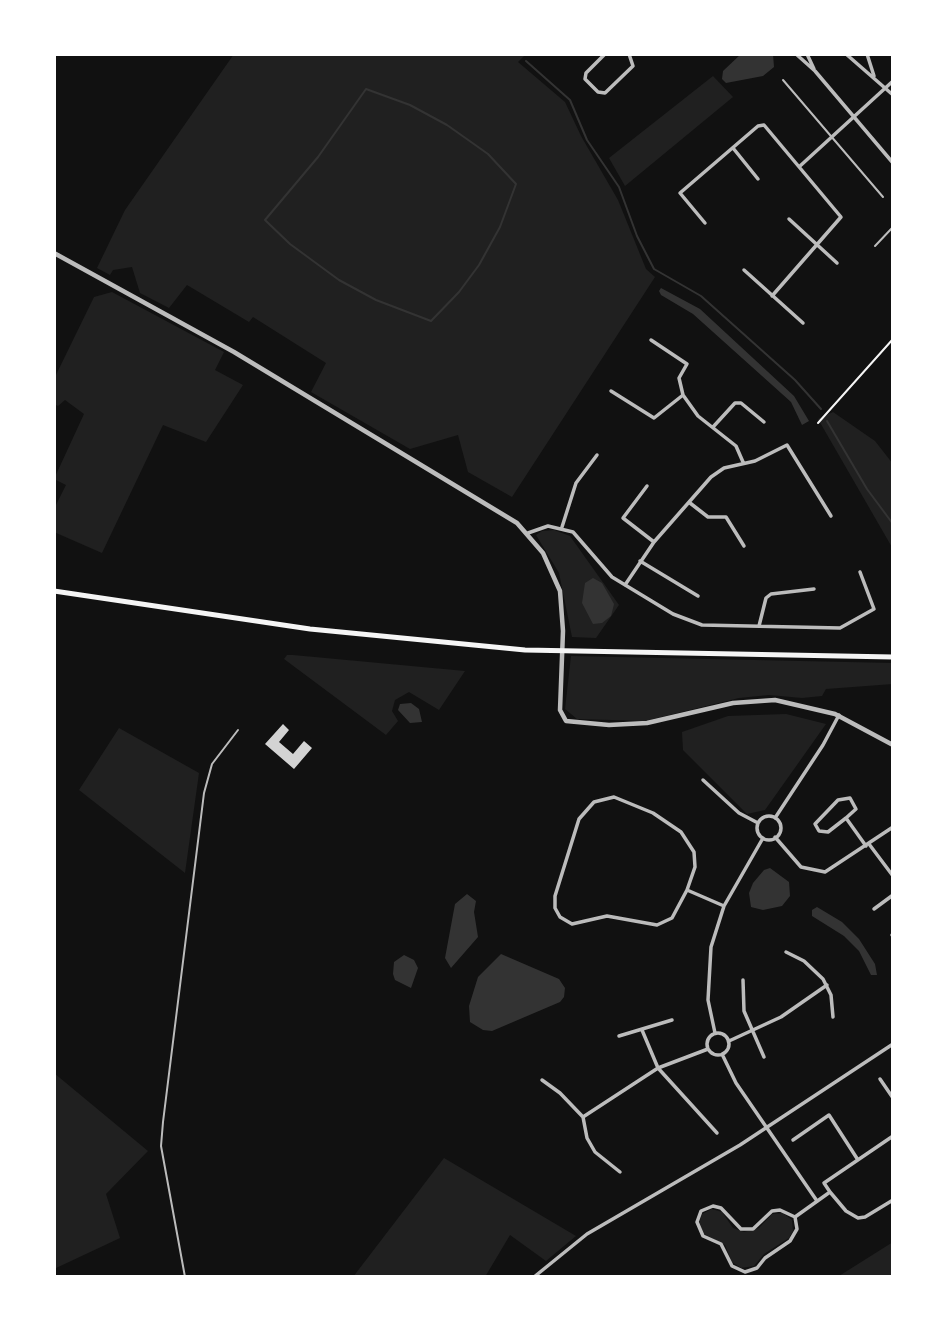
<!DOCTYPE html>
<html>
<head>
<meta charset="utf-8">
<style>
  body { margin:0 }
  #map { position:relative; width:947px; height:1331px; overflow:hidden; background:#111; font-family:"PT Serif",serif }
  canvas { display:block }
  .frame { position:absolute; inset:0; border:56px solid #fff; pointer-events:none }
</style>
</head>
<body>
<div id="map">
<canvas width="947" height="1331"></canvas>
<div class="frame"></div>
</div>
<script>
const ctx = document.querySelector('canvas').getContext('2d');
ctx.lineJoin = 'round';
function fillPath(path, color) { ctx.fillStyle = color; ctx.fill(path, 'evenodd'); }
const poly = rows => new Path2D(rows.map(r => 'M' + r).join(''));
function trace(path, color, width, dash) { ctx.strokeStyle = color; ctx.lineWidth = width; ctx.lineCap = dash ? 'butt' : 'round'; ctx.setLineDash(dash || []); ctx.stroke(path); }
fillPath(poly([
  [234,54,526,54,518,62,565,102,581,136,618,200,646,269,655,277,512,497,468,472,458,435,410,449,311,392,326,363,253,317,249,322,187,285,169,308,140,293,132,267,113,270,110,275,97,268,125,210],
  [713,76,733,97,625,186,609,158],
  [112,292,224,352,215,370,243,385,206,442,163,425,102,553,54,532,54,509,66,485,54,479,84,414,65,400,58,406,54,404,54,379,94,297],
  [833,412,875,441,893,464,893,549,818,419],
  [554,530,570,536,619,605,596,638,572,637,559,573,536,535,542,531],
  [287,655,293,655,465,671,439,710,409,692,395,700,392,711,398,721,386,735,284,659],
  [571,656,893,663,893,684,826,689,822,696,802,698,769,695,739,698,645,721,577,719,565,709],
  [786,714,826,724,765,810,747,814,683,750,682,732,728,716],
  [119,728,199,773,185,873,79,790],
  [54,1073,148,1151,106,1194,120,1238,54,1269],
  [444,1158,576,1236,546,1261,510,1235,485,1277,353,1277],
  [712,1209,722,1212,733,1228,744,1232,759,1228,772,1214,783,1213,792,1220,793,1231,789,1238,764,1254,754,1266,741,1268,732,1262,725,1245,704,1234,699,1224,702,1214],
  [893,1242,893,1277,839,1276]
]), '#202020');
fillPath(poly([
  [741,54,773,54,774,67,763,76,726,83,722,79,723,71],
  [661,288,700,309,794,396,809,421,802,425,791,402,693,314,661,295,659,291],
  [593,578,602,583,614,604,611,616,602,623,593,624,582,603,585,583],
  [411,703,419,709,422,722,410,723,398,710,400,704],
  [770,868,789,882,790,896,782,906,763,910,751,907,749,893,753,883,764,870],
  [467,894,476,901,474,912,478,937,451,968,445,958,455,904],
  [817,907,842,922,859,939,875,964,877,975,871,975,859,951,844,936,812,916,812,910],
  [501,954,559,979,565,988,564,997,560,1002,492,1031,483,1030,470,1022,469,1006,478,977],
  [404,955,414,960,418,968,411,988,395,980,393,974,394,962]
]), '#333');
trace(poly([
  [526,61,570,100,587,140,619,187,637,236,654,269,701,296,795,380,821,409],
  [366,89,410,105,447,125,488,154,516,184,500,227,479,265,459,292,431,321,376,300,339,280,290,244,265,220,318,157,366,89],
  [827,421,867,489,893,524]
]), '#333', 2);
fillPath(poly([
  [283,724,289,730,279,742,293,754,304,741,312,748,294,769,265,744]
]), '#d3d3d3');
trace(poly([
  [818,423,893,339]
]), '#f5f5f5', 2);
trace(poly([
  [783,80,883,197],
  [875,246,893,227],
  [185,1277,161,1146,163,1122,204,793,212,764,238,730]
]), '#bcbcbc', 2);
trace(poly([
  [605,54,586,73,585,79,598,92,605,93,633,66,629,54],
  [796,54,815,71,893,163],
  [807,54,814,69],
  [846,54,893,95],
  [867,54,874,76],
  [733,148,758,179],
  [800,166,893,81],
  [789,219,837,263],
  [705,223,680,193,758,126,764,125,841,217,772,296],
  [744,270,803,323],
  [651,340,687,364,679,378,683,395,698,416,736,446,743,462],
  [611,391,654,418,683,395],
  [713,427,735,403,741,403,764,422],
  [647,486,623,518,654,542],
  [690,503,708,517,726,517,744,546],
  [562,527,576,483,597,455],
  [528,533,548,526,573,532,612,577,673,614,702,625,840,628,874,609,860,572],
  [640,561,698,596],
  [625,585,654,542,711,477,724,468,755,461,787,445,831,516],
  [759,626,766,598,771,594,814,589],
  [703,780,739,813,758,823],
  '757 828a12 12 0 1 1 24 0a12 12 0 1 1-24 0Z',
  [775,818,823,745,839,715],
  [846,818,828,832,819,831,815,824,838,800,850,798,856,809,846,818,866,846],
  [775,837,801,867,825,872,893,827],
  [869,844,893,876],
  [687,890,672,918,657,925,607,916,572,924,560,917,555,908,555,896,579,819,594,802,614,797,653,813,681,832,694,852,695,867,687,890,724,906],
  [874,909,893,895],
  [892,935,893,934],
  [786,952,804,961,823,979,831,995,833,1017],
  [743,980,744,1011,764,1057],
  [642,1030,658,1068,717,1133],
  '707 1044a11 11 0 1 1 22 0a11 11 0 1 1-22 0Z',
  [715,1033,708,1000,711,947,724,906,763,838],
  [619,1036,672,1020],
  [729,1041,781,1017,827,985],
  [722,1054,736,1083,817,1201],
  [880,1079,893,1098],
  [542,1080,560,1093,583,1117,587,1138,595,1152,620,1172],
  [583,1117,658,1068,708,1049],
  [793,1140,829,1115,858,1160],
  [830,1192,824,1183,893,1136],
  [795,1217,780,1210,772,1211,753,1229,741,1229,721,1208,713,1206,701,1211,697,1222,703,1236,721,1244,732,1266,745,1272,757,1268,765,1258,790,1241,797,1229,795,1217,830,1192,846,1211,858,1218,865,1217,893,1200],
  [534,1277,587,1234,740,1145,893,1044]
]), '#bcbcbc', 3.5);
trace(poly([
  [54,253,234,352,517,523,543,553,560,591,563,631,560,710,566,721,609,725,647,723,733,703,775,700,835,714,893,745]
]), '#bcbcbc', 4.5);
trace(poly([
  [54,591,310,629,525,650,893,657]
]), '#f5f5f5', 5);
</script>
</body>
</html>
